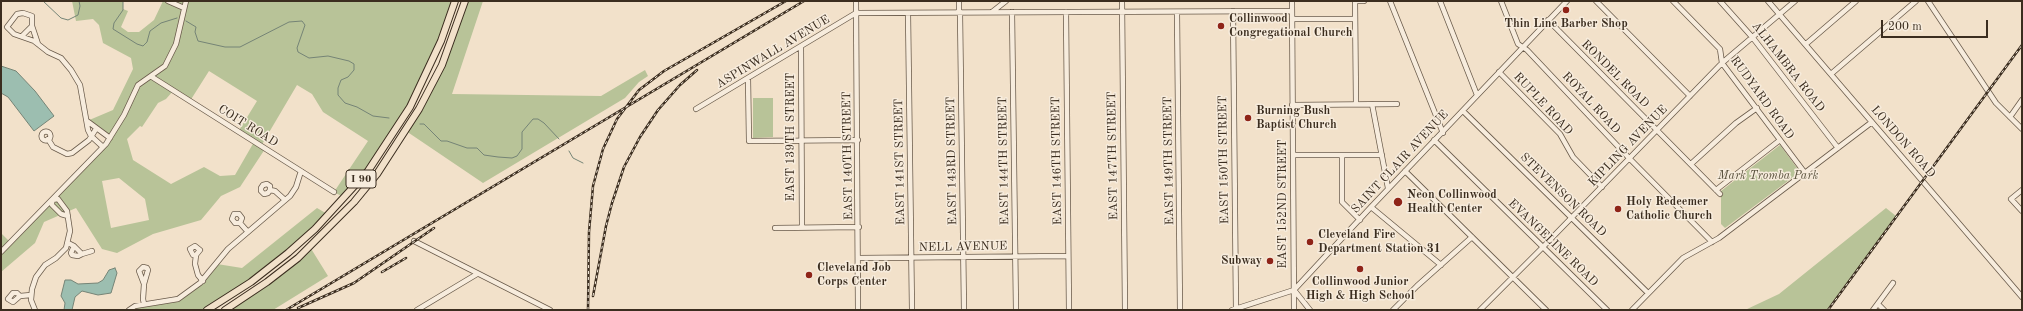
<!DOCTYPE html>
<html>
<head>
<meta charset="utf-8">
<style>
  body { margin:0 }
  #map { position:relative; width:2023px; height:311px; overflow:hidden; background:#f2e1ca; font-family:"Old Standard TT",serif }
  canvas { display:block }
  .frame { position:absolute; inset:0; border:2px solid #3b2d1f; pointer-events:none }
  .scale { position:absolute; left:1881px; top:20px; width:107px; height:18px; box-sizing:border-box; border:2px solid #3b2d1f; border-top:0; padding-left:5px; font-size:12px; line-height:14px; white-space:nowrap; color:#3b2d1f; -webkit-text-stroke:3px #f7ecdd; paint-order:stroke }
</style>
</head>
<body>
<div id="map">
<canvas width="2023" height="311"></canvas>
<div class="frame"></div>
<div class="scale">200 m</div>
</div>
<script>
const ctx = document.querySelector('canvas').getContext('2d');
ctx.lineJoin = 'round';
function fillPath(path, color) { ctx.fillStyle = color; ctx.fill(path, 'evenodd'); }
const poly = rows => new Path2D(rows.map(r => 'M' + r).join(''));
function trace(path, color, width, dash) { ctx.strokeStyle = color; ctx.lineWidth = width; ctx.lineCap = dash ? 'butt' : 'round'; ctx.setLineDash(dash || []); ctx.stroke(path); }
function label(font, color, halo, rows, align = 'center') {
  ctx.font = font + ' "Old Standard TT",serif'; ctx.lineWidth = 3; ctx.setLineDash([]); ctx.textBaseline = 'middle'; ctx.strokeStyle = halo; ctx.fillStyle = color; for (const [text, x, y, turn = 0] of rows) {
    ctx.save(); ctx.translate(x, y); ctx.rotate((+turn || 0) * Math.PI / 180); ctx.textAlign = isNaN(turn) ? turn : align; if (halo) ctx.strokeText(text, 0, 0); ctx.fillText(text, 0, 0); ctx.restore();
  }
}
fillPath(poly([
  [72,1,123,1,123,9,128,11,121,27,128,32,139,32,154,20,163,1,455,1,450,16,397,129,345,198,334,192,368,141,323,112,312,94,297,85,261,146,265,149,240,187,221,196,201,220,153,234,117,253,102,249,76,208,44,222,35,243,1,272,1,233,10,242,110,138,87,121,113,110,133,69,131,58,103,43,99,25,93,19,76,21],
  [209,71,257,101,238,132,254,142,235,175,220,176,204,167,171,184,133,160,127,139,140,126,142,127,158,103,166,99,173,91,190,101],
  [119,178,145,199,149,220,111,228,102,181],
  [465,1,483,1,452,94,601,96,645,70,648,76,639,82,625,98,483,183,406,131,442,65],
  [753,98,773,98,773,137,753,138],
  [1780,145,1800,172,1725,228,1721,224,1721,191],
  [317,208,329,215,288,253,207,310,129,310,135,306,178,299,200,283,217,264,242,268],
  [1886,208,1896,216,1828,310,1745,310,1779,294],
  [310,247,328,276,273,310,231,310,237,302]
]), '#b8c398');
const water = poly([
  [1,66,16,71,35,91,54,116,34,131,8,97,1,93,1,66],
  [115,268,117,273,111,293,98,295,82,291,75,297,72,310,64,310,65,303,61,296,65,280,71,280,78,284,98,283,103,280,109,270,115,268]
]);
fillPath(water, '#9cbeb0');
trace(water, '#758476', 1);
trace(poly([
  [43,1,61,18,68,20,78,15,80,6,79,1],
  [123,1,123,10,114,23,113,29,137,44,143,46,147,42,150,31,161,23,177,18],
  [186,21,196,27,195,32,198,41,225,47,240,47,289,22,302,21,305,25,297,48,298,52,309,58,328,56,349,61,354,64,354,70,348,77,341,80,338,88,338,95,345,103,357,107,373,116,389,118],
  [420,124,424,124,441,141,447,141,467,148,477,148,484,155,498,157,512,158,517,156,522,149,522,132,533,119,538,119,544,123,559,139],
  [569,151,573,158,583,163]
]), '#758476', 1);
const minor = poly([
  [168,1,184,8],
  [856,1,858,310],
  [959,1,959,13],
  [1122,1,1125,310],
  [1292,1,1294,310],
  [1355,1,1356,104],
  [1355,1,1364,1],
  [1390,1,1443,133],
  [1440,1,1477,95],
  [1501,1,1518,44,1527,50,1629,158,1712,242],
  [1596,1,1690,96],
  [1673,1,1720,49,1722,63,1805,173],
  [1720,1,1753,38,1838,148],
  [1768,1,2022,297],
  [1928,1,1996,103,2022,129],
  [1233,11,1236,309],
  [992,12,1006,1],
  [1012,12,1016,310],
  [1066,12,1069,310],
  [1177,12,1180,310],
  [908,13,912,310],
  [960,13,964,310],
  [1292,19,1355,19],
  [1548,20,1720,194],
  [22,36,32,26],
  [38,44,32,26,32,16,23,13,17,14,7,27,14,34,34,41,48,52,61,58,71,70,80,85,88,130,91,136,103,147],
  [1806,44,1856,1],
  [801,47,802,227],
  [1499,72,1560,134,1573,157,1602,187],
  [1831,74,1916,1],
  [152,77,334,192],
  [748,78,749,141,858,140],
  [1372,104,1388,188],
  [1292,105,1397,104],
  [696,109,856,13,1292,11],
  [1463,111,1648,293],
  [2010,117,2022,100],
  [87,121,110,138],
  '41.5 136a4.5 4.5 0 1 1 9 0a4.5 4.5 0 1 1-9 0Z',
  [48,139,53,147,67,154,72,153,89,140,96,129],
  [1434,140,1607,310],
  [1293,155,1382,155],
  [1342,155,1342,202,1360,220],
  [1691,164,1736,123,1757,108],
  [1405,171,1546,310],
  [270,190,268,193,264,194,261,191,261,188,263,185,267,184,270,186,270,190,275,191,285,200],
  [1716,190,1780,140],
  [2022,190,2011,199,2022,211],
  [1371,207,1441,265],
  [240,223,242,218,239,214,234,214,232,219,235,223,240,223,248,232],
  [775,228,859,227],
  [414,241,550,310],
  [68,243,74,246,82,254,78,256,72,255,71,253,74,246],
  [1,252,106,144,124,115,138,85,165,66,176,44,186,1],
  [82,254,92,251],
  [196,255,193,255,190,249,195,246,200,250,196,255,195,264,198,275,203,281],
  [859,258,1068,256],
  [144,284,139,271,143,267,147,268,148,270,144,284,143,299,144,304],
  [1294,290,1310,310],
  [20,296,17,293,13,293,8,299,13,302,20,296,31,295],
  [1878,304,1884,310],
  [35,310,31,300,32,289,36,277,45,265,56,258,66,248,70,231,67,211,58,199,52,200,52,205,61,214,68,216],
  [129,310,135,306,178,299,200,283,228,249,290,196,296,187,301,171],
  [417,310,477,274],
  [1232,310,1294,290,1371,207,1567,1],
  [1393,310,1417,286,1472,237],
  [1480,310,1543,247,1722,63,1795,1],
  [1632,310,1683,258,1719,238,1872,122],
  [1873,310,1893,283]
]);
const highway = poly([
  [207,310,251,282,288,253,315,229,368,171,410,107,441,41,455,1],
  [225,310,267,282,298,258,354,202,377,174,419,109,442,65,465,1]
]);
trace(minor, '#695a4a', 6);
trace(highway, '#3b2d1f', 8);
trace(minor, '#f7ecdd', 4.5);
trace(highway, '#f2e1ca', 6);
const rail = poly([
  [382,272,406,258],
  [593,296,606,226,612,203,624,167,640,137,658,110,680,85,697,70],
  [298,308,354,283,434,228],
  [286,310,804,1],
  [588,310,589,232,593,186,603,149,617,119,639,90,664,71,786,1],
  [1828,310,2022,45]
]);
trace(rail, '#3b2d1f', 2.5);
trace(rail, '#f7ecdd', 1, [3]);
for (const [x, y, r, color] of [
  [1566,10,4,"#8f2418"],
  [1221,26,4,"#8f2418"],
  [1248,118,4,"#8f2418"],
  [1398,202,5,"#8f2418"],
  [1618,209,4,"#8f2418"],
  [1310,242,4,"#8f2418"],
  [1270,261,4,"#8f2418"],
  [1360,269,4,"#8f2418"],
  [809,275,4,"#8f2418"]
]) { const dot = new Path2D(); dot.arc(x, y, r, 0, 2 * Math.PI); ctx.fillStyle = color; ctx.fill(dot); trace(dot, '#f7ecdd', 1.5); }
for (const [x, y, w] of [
  [361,179,30]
]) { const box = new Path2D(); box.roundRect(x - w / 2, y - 9, w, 18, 3); ctx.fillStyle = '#f7ecdd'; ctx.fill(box); trace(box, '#3b2d1f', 1); }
label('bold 11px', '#3b2d1f', null, [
  ["I 90",361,179]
]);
label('bold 12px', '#3b2d1f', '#f7ecdd', [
  ["Collinwood",1229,19],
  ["Congregational Church",1229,33],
  ["Thin Line Barber Shop",1566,24,"center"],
  ["Burning Bush",1256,111],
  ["Baptist Church",1256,125],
  ["Neon Collinwood",1407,195],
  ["Health Center",1407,209],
  ["Holy Redeemer",1626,202],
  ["Catholic Church",1626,216],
  ["Cleveland Fire",1318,235],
  ["Department Station 31",1318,249],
  ["Subway",1262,261,"right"],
  ["Cleveland Job",817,268],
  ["Corps Center",817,282],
  ["Collinwood Junior",1360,282,"center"],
  ["High & High School",1360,296,"center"]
], 'left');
label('12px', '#3b2d1f', '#f7ecdd', [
  ["ASPINWALL AVENUE",773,52,-31],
  ["ALHAMBRA ROAD",1788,67,52],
  ["RONDEL ROAD",1615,74,45],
  ["RUDYARD ROAD",1762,98,54],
  ["ROYAL ROAD",1591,103,47],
  ["RUPLE ROAD",1543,104,47],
  ["COIT ROAD",248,126,32],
  ["EAST 139TH STREET",791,137,-90],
  ["LONDON ROAD",1903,142,49],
  ["KIPLING AVENUE",1628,146,-46],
  ["EAST 140TH STREET",848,156,-91],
  ["EAST 147TH STREET",1113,156,-91],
  ["EAST 150TH STREET",1224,160,-91],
  ["EAST 143RD STREET",952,161,-91],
  ["EAST 144TH STREET",1004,161,-91],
  ["EAST 146TH STREET",1057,161,-91],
  ["EAST 149TH STREET",1169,161,-91],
  ["EAST 141ST STREET",900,162,-91],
  ["SAINT CLAIR AVENUE",1400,162,-47],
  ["STEVENSON ROAD",1563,195,44],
  ["EAST 152ND STREET",1283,204,-90],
  ["EVANGELINE ROAD",1553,243,44],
  ["NELL AVENUE",963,247,-1]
]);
label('italic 12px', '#5a523d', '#f7ecdd', [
  ["Mark Tromba Park",1768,176]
]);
</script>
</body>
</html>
